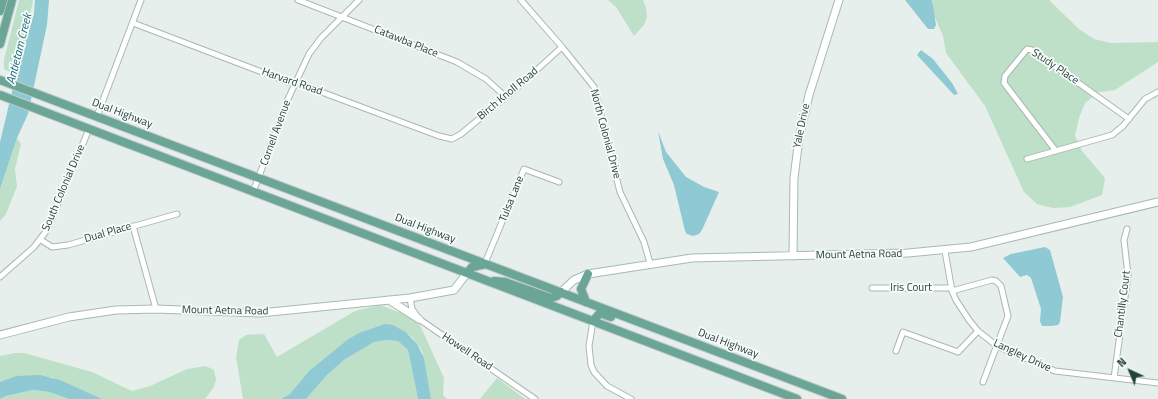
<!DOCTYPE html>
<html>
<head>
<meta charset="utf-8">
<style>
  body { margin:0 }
  #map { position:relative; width:1158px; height:399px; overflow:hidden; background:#e6efeb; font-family:"Titillium Web",sans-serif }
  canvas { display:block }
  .north { position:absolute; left:1110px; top:351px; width:40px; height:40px; -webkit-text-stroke:3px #f7fbf9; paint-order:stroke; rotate:316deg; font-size:11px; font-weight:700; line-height:16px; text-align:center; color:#24423a }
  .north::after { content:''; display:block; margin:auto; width:14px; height:18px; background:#24423a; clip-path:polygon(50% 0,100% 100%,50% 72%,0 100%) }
</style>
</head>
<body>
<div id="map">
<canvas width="1158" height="399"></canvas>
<div class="north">N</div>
</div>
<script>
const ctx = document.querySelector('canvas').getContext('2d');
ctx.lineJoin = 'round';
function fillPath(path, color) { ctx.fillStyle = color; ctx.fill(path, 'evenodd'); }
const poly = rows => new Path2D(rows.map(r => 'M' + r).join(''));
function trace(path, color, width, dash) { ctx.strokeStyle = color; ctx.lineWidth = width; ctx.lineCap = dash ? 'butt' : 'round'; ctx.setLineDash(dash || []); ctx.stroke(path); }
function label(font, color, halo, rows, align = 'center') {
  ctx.font = font + ' "Titillium Web",sans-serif'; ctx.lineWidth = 3.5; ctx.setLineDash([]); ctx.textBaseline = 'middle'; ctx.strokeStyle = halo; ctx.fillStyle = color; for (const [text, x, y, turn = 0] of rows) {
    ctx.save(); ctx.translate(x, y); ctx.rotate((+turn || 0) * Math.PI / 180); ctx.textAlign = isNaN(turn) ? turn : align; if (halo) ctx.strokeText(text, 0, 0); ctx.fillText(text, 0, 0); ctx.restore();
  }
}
fillPath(poly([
  [19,0,33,0,22,57,11,73,4,69,4,60],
  [608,0,643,0,646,8,647,17,644,25,634,36,616,7],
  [933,0,1049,0,1079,29,1094,39,1111,43,1158,42,1158,62,1115,90,1099,92,1085,103,1079,118,1075,136,1082,151,1105,178,1102,195,1070,207,1053,208,1037,204,1024,192,985,106,946,53,943,36,931,8],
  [17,138,21,144,15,169,17,186,6,214,0,221,0,189],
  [380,305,404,314,419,323,444,378,443,395,447,399,431,399,422,351,413,338,406,332,393,325,347,340,309,371,290,395,281,399,243,399,236,357,239,340,246,335,264,334,277,357,355,311],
  [386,340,398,341,408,350,418,399,306,399,327,375,344,360,374,342],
  [15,353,24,353,92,372,132,391,150,386,187,369,206,366,214,370,216,379,214,387,205,399,102,399,51,377,16,376,0,382,0,356],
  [497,378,525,399,480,399],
  [33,390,49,392,69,399,0,399,6,396]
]), '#bfe0c8');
fillPath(poly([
  [35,0,49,0,47,25,28,114,17,138,0,189,0,142,16,75,34,13],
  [905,0,932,0,936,25,934,29,928,29],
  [921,50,933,59,952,83,958,94,954,95,917,55],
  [658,131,666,152,686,177,704,187,719,192,702,230,699,234,693,236,687,234,685,231,674,185,663,159],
  [1045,247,1050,250,1063,297,1060,322,1058,325,1051,326,1042,326,1040,321,1041,309,1031,278,1027,275,1020,277,1003,258,1011,254],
  [385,324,393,325,406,332,417,344,424,358,431,399,418,399,408,350,398,341,386,340,374,342,344,360,327,375,306,399,281,399,290,394,309,371,347,340,359,333],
  [40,375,60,380,102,399,69,399,49,392,33,390,6,396,0,399,0,382,16,376]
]), '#8ec9d4');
const street = poly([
  [298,0,457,62,486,79,506,97],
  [521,0,562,47,594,87,620,192,644,242,650,263],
  [133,23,288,82,300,84,439,136,452,139,461,134,519,86,562,47],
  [97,116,141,0],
  [1056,151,1004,83,1005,76,1027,49,1032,50,1129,119],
  [1027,159,1112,135,1123,126,1145,99,1158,92],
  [253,192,288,99,309,54,321,38,359,0],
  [133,226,156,309],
  [41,240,52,247,68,245,177,214],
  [945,251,952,291,956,300,969,320,978,331,997,346,1055,371,1158,383],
  [485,263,524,169,559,182],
  [0,277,34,247,47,230,89,129],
  [872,288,951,288],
  [952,291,992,280,996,281,1001,286,1008,316,983,382],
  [410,298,412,309,419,319,535,399],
  [593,321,589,346,591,365,594,372,607,386,631,399],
  [896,351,903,332,958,352,978,331],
  [1114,378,1128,275,1124,240,1127,229]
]);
const secondary = poly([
  [793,256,794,178,799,138,809,95,839,0],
  [561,292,574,280,588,274,692,258,908,253,971,247,1158,202],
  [389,300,419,319],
  [0,335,69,317,116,310,156,309,260,313,410,298,454,290,467,273]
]);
const primary = poly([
  [0,11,3,0],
  [0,44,12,0],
  [0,80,842,399],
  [0,95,797,399],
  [467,273,472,267,486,264],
  [494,281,505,282,551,298,557,296,561,292],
  [586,302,581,289,588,274],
  [593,321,600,313,611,317]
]);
trace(street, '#a8b8b2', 7);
trace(secondary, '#a4bbb3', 9);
trace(primary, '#c2cac8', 10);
trace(street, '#fff', 5);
trace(secondary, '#fff', 7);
trace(primary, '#6aa596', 8);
label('11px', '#24423a', '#f7fbf9', [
  ["Catawba Place",406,42,22],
  ["Study Place",1055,67,34],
  ["Harvard Road",292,82,19],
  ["Birch Knoll Road",508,94,-40],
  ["Dual Highway",122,114,21],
  ["Yale Drive",802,126,-78],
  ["Cornell Avenue",276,133,-70],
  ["North Colonial Drive",605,134,75],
  ["South Colonial Drive",64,188,-67],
  ["Tulsa Lane",512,199,-68],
  ["Dual Highway",425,229,21],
  ["Dual Place",108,233,-16],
  ["Mount Aetna Road",859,255,-1],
  ["Iris Court",911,288],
  ["Chantilly Court",1123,304,-83],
  ["Mount Aetna Road",225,311,1],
  ["Dual Highway",728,344,21],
  ["Howell Road",467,352,34],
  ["Langley Drive",1022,356,25]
]);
label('italic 12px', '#1c6f80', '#f7fbf9', [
  ["Antietam Creek",20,49,-76]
]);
</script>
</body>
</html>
